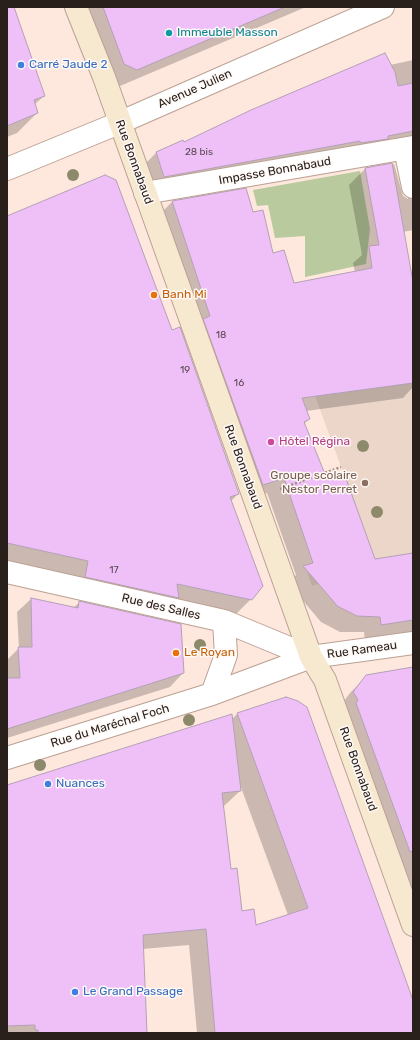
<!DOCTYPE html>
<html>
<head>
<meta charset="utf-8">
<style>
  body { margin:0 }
  #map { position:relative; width:420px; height:1040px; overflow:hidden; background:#fee7dc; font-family:Rubik,sans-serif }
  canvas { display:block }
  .frame { position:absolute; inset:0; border:8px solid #2a201b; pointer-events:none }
</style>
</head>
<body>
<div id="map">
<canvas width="420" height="1040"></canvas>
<div class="frame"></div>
</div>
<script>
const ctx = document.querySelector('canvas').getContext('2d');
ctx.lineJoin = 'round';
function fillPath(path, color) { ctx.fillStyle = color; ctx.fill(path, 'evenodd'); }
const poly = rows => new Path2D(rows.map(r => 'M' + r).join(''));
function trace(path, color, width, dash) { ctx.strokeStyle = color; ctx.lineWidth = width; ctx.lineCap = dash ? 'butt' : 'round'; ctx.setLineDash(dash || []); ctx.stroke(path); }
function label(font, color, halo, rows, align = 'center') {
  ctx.font = font + ' Rubik,sans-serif'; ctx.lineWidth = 3; ctx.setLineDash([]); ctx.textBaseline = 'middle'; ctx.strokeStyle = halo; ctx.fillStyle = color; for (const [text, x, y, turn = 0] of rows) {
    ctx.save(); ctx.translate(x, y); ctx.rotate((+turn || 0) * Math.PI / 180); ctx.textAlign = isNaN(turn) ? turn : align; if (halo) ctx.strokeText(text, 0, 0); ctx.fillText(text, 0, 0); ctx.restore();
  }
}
fillPath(poly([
  [413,358,413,620,381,625,380,617,357,616,337,606,328,595,321,583,312,586,305,565,313,563,289,493,343,472,308,377]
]), '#ecd6ca');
fillPath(poly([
  [360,171,370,229,366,264,305,277,305,236,275,238,268,205,257,206,253,190]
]), '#b9cb9e');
fillPath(poly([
  [7,7,12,7,44,96,34,105,37,113,17,133,7,137],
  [83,7,306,7,120,86,108,80],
  [413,60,413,230,403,232,413,288,413,387,403,398,306,411,309,419,304,424,327,480,374,560,413,554,413,633,365,641,364,632,340,632,321,622,288,583,296,575,267,493,247,501,156,218,172,202,252,213,272,255,294,284,355,272,353,263,362,255,349,185,365,169,394,164,403,196,408,199,404,174,406,155,148,193,140,169,156,153,390,65],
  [7,218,171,331,238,494,231,501,251,599,234,616,7,563],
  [31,599,73,608,80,602,183,673,170,687,7,738,7,660,19,648,17,612],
  [413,668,413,923,338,709,350,693,367,676],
  [237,714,413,1003,413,1033,197,1033,189,945,142,949,146,1033,7,1033,7,786,232,719],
  [239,782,288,915,255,926,241,912,230,870,223,807,240,791]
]), '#0003');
const building = poly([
  [7,7,14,7,45,96,34,100,38,113,7,126,7,7],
  [103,7,285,7,137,70,124,64,103,7],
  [385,53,395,72,398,86,413,83,413,131,388,136,388,139,360,143,360,141,164,177,156,152,183,140,184,142,251,110,385,53],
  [392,163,413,282,413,383,302,398,310,419,304,422,327,479,344,473,375,559,413,553,413,620,381,625,380,617,357,616,337,606,334,602,303,566,313,563,284,478,263,485,203,319,210,316,172,201,246,188,253,212,263,210,273,253,284,250,294,283,372,268,369,246,379,245,365,168,392,163],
  [105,175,116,180,172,330,180,327,239,494,230,497,263,586,252,600,177,584,179,598,85,577,88,561,7,543,7,216,105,175],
  [31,598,78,608,79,601,181,624,184,673,7,729,7,678,20,678,18,647,32,647,31,598],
  [413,667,413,851,410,852,356,703,358,700,353,692,366,675,413,667],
  [286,697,298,701,307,707,413,1000,413,1033,215,1033,206,929,143,935,147,1033,38,1033,38,1030,35,1030,35,1025,7,1026,7,785,232,714,241,791,222,793,231,869,237,868,242,911,254,909,256,925,308,908,237,713,286,697]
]);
fillPath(building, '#efc0f8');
trace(building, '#b3a0b6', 1);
const minor = poly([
  [405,149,413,187],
  [145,193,413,147],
  [7,572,224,621,311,657],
  [212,694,226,655,224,621],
  [7,758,212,694,311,657,413,643]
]);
const tertiary = poly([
  [7,169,119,123,383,7]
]);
const secondary = poly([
  [76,7,104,77,311,657,325,680,413,925]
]);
trace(minor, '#bba093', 24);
trace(tertiary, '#bba093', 24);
trace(secondary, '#bba093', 24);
trace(poly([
  [280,489,341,467]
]), '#9d8c83', 2.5, [2, 2]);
trace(minor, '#fff', 22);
trace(tertiary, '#fff', 22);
trace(secondary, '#f7e8d0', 22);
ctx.fillStyle = '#8c8a6b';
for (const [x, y] of [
  [73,175],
  [363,446],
  [377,512],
  [200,645],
  [189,720],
  [40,765]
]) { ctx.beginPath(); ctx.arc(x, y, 6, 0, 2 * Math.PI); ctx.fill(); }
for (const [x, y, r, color] of [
  [169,33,4,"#0f9aa8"],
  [21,65,4,"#3f7fe0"],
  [154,295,4,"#e8710a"],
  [271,442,4,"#d1479c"],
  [365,483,4,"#8d6e63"],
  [176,653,4,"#e8710a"],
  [48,784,4,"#3f7fe0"],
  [75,992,4,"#3f7fe0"]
]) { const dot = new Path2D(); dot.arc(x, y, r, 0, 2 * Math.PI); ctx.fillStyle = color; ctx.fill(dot); trace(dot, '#fef9f6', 1.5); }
label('10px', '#5b4852', null, [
  ["28 bis",199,152],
  ["18",221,335],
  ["19",185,370],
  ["16",239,383],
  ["17",114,570]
]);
label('12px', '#0d838f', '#fef9f6', [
  ["Immeuble Masson",177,33]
], 'left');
label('12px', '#366cbe', '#fef9f6', [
  ["Carré Jaude 2",29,65],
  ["Nuances",56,784],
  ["Le Grand Passage",83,992]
], 'left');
label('12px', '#2a201b', '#fef9f6', [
  ["Avenue Julien",195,89,-24],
  ["Rue Bonnabaud",134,162,70],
  ["Impasse Bonnabaud",275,171,-10],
  ["Rue Bonnabaud",243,467,70],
  ["Rue des Salles",161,607,13],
  ["Rue Rameau",362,650,-8],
  ["Rue du Maréchal Foch",110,726,-17],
  ["Rue Bonnabaud",358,769,70]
]);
label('12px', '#c56008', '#fef9f6', [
  ["Banh Mi",162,295],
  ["Le Royan",184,653]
], 'left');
label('12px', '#b23c85', '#fef9f6', [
  ["Hôtel Régina",279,442]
], 'left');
label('12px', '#785e54', '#fef9f6', [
  ["Groupe scolaire",357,476],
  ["Nestor Perret",357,490]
], 'right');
</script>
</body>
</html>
